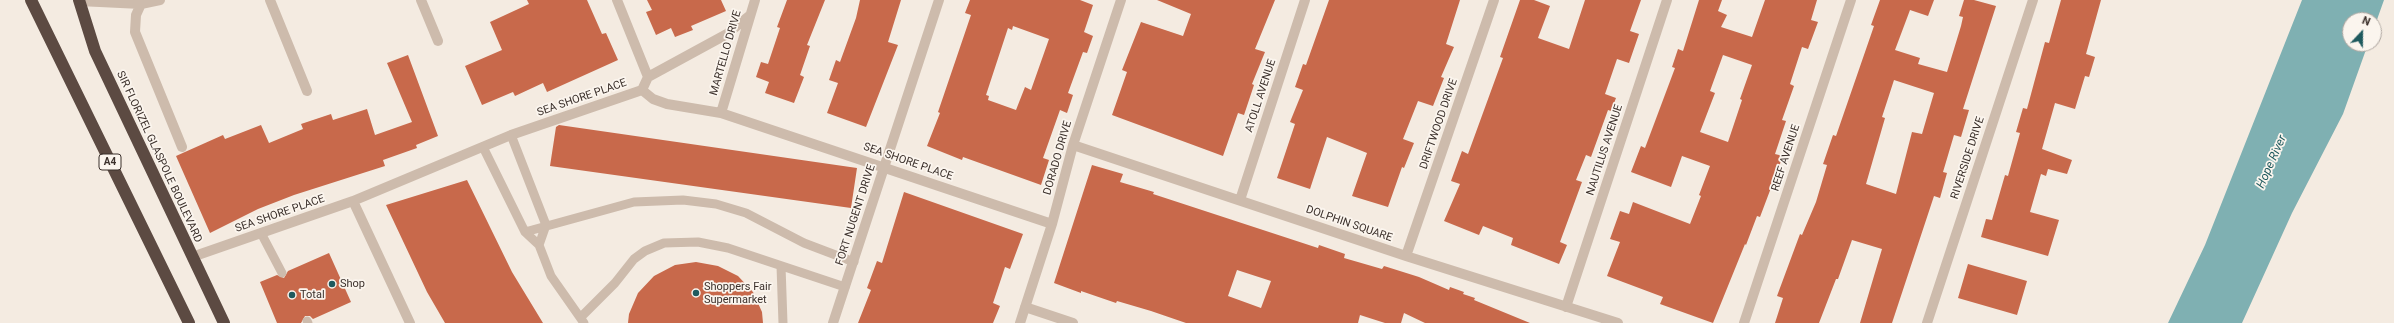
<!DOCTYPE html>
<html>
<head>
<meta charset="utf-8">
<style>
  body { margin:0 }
  #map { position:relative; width:2394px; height:323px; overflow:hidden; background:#f4ebe1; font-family:Roboto,sans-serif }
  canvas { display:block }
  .north { position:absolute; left:2342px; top:12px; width:40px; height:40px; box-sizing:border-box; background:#fbf5ee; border:1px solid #aea6a0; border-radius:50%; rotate:22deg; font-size:11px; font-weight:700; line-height:16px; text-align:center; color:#3b302b }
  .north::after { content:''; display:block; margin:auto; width:14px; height:18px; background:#1f5a5e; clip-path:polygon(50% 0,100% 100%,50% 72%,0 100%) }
</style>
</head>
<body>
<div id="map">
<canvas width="2394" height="323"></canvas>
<div class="north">N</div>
</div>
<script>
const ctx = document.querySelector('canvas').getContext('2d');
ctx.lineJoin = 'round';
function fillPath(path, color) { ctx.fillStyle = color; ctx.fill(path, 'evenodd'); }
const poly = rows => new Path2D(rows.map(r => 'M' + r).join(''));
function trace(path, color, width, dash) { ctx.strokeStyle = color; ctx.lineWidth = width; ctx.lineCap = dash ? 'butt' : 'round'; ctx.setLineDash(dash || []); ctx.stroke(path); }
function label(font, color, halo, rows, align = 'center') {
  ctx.font = font + ' Roboto,sans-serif'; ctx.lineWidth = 3.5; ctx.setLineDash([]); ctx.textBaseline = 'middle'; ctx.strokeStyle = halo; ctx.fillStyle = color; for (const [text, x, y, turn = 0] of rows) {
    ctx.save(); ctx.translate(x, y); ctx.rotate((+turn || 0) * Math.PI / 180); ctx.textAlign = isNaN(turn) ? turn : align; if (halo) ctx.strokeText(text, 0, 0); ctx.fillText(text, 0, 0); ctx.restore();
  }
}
fillPath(poly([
  [2302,0,2384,0,2374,28,2374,20,2350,20,2350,44,2368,44,2343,114,2292,213,2242,323,2168,323,2205,245]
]), '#7fb0b2');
fillPath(poly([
  [527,0,587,0,602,34,606,33,618,60,547,92,543,83,515,96,513,92,482,105,465,66,502,50,490,22,529,4],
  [647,0,721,0,726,11,691,26,693,30,675,37,671,28,656,35,646,12,652,10],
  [787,0,825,0,807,45,810,46,800,75,804,77,794,103,765,93,769,82,756,77,761,62,768,64,780,28,777,27],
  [860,0,901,0,888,42,898,45,866,127,827,113,838,83,829,80,836,60,840,62,856,18],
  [970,0,1080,0,1093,5,1084,32,1093,36,1087,53,1083,52,1068,93,1073,95,1067,113,1060,110,1043,158,1049,160,1041,185,963,157,962,160,927,146,940,113,938,112,971,15,965,13],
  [1013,26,1049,39,1031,90,1025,87,1016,110,988,100,989,96,986,95,1008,28,1012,30],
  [1157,0,1275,0,1255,49,1265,52,1252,84,1254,85,1244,115,1238,113,1223,156,1112,115,1127,72,1122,70,1141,22,1183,36,1191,14],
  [1329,0,1460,0,1446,44,1454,47,1441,77,1444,78,1433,106,1418,101,1403,139,1414,143,1404,168,1402,167,1388,207,1352,196,1367,153,1327,137,1310,189,1277,178,1295,124,1290,122,1303,90,1295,87,1303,64,1306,65],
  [1520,0,1534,0,1550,6,1538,38,1569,49,1585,0,1641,0,1630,31,1639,34,1629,63,1617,59,1605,94,1616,98,1611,111,1608,110,1591,157,1586,155,1576,180,1582,182,1560,242,1567,245,1559,264,1511,245,1513,238,1483,226,1479,235,1444,221,1460,184,1451,181,1462,151,1468,154,1503,58,1500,57],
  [1699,0,1722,0,1718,11,1727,15,1721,27,1752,37,1765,0,1817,0,1811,20,1818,22,1808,49,1802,47,1790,84,1794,86,1782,120,1786,121,1775,154,1783,156,1760,217,1757,216,1746,245,1745,244,1713,323,1660,304,1663,297,1607,276,1620,242,1610,239,1620,211,1629,214,1633,202,1690,224,1701,196,1699,195,1710,166,1682,156,1671,187,1631,172,1641,146,1645,148,1675,68,1672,67,1678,49,1683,51],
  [1723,55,1752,65,1740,99,1742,100,1728,142,1700,132,1715,93,1710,91],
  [1880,0,1934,0,1928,16,1910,10,1895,50,1920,58,1918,64,1947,72,1961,26,1963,17,1959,16,1964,0,1974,0,1996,6,1963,109,1969,110,1961,137,1954,135,1943,172,1947,173,1940,198,1934,196,1892,323,1860,323,1882,249,1852,240,1838,279,1836,279,1819,323,1775,323,1783,298,1777,296,1800,234,1802,235,1816,202,1827,165,1823,164,1833,135,1836,136,1874,26,1871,25],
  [1894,80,1934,93,1922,134,1912,132,1896,194,1866,184,1885,118,1882,117],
  [2061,0,2101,0,2086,54,2095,57,2089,77,2085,76,2075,109,2055,103,2042,149,2072,160,2067,174,2048,169,2046,176,2041,174,2030,212,2059,220,2048,256,1981,237,1986,219,1992,220,2005,175,2008,176,2020,133,2016,132,2023,108,2027,109,2045,42,2049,43],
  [408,55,438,136,416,145,417,148,383,160,385,166,294,195,258,209,210,233,176,156,223,135,225,139,261,125,269,143,303,129,301,124,331,114,333,120,367,109,375,135,412,122,387,63],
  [559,125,857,168,851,208,550,166,556,127],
  [1092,165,1123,174,1120,182,1154,192,1153,194,1318,248,1319,245,1345,254,1344,258,1382,269,1384,266,1419,277,1449,290,1450,287,1464,292,1463,294,1475,298,1474,300,1530,323,1425,323,1404,313,1401,323,1385,323,1360,315,1358,323,1186,323,1151,311,1117,301,1116,303,1081,291,1081,293,1054,283],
  [1237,270,1271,281,1261,308,1228,296],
  [467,180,512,272,543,323,445,323,427,292,386,205],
  [904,192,1023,234,1010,269,1005,267,993,303,1000,306,993,323,858,323,871,290,867,288,877,261,882,263],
  [329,253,351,302,313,319,310,316,305,316,301,323,277,323,260,282,277,275,284,278,288,271],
  [696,262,718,266,738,276,753,292,762,312,763,323,628,323,629,314,638,293,654,276,675,265],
  [1968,264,2027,281,2017,315,1958,298]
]), '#c8694b');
trace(poly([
  [511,135,546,225,539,245],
  [483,147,525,232,539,245,551,276,584,323],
  [525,232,634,202,683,200,716,204,746,213,804,243,854,262],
  [261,233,282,273],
  [781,266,783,323],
  [581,317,615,283,634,259,645,251,664,243,698,242,728,248,845,287],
  [307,321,308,323]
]), '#cdbbac', 9);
trace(poly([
  [270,0,307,91],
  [421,0,438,41],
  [617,0,648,77],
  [79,1,141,4,160,0],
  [141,4,136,15,135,32,182,147],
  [642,90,648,77,727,34,749,16],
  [721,113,755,0],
  [1073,145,1406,256,1618,323],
  [1240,200,1305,0],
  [353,201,410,323],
  [1406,256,1494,0],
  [192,257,353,201,511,135,642,90,653,99,667,104,721,113,1052,224],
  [1025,307,1073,323],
  [1566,307,1667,0],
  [833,323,939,0],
  [1020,323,1052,224,1073,145,1121,0],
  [1744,323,1851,0],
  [1927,323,2033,0]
]), '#cdbbac', 10);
trace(poly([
  [31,0,189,323],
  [79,0,95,51,224,323]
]), '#5c4a42', 12);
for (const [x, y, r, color] of [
  [332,284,4,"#1f5a5e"],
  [696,293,4,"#1f5a5e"],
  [292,295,4,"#1f5a5e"]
]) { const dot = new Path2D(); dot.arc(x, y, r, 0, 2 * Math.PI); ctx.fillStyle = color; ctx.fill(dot); trace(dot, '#fbf5ee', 1.5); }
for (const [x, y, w] of [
  [110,162,22]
]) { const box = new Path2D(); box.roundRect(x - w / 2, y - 8, w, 16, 3); ctx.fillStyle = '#fbf5ee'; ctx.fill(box); trace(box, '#3b302b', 1); }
label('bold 10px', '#3b302b', null, [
  ["A4",110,162]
]);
label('11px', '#3b302b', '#fbf5ee', [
  ["MARTELLO DRIVE",726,53,-74],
  ["ATOLL AVENUE",1261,96,-72],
  ["SEA SHORE PLACE",582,98,-19],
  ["DRIFTWOOD DRIVE",1439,124,-71],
  ["NAUTILUS AVENUE",1605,150,-72],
  ["SIR FLORIZEL GLASPOLE BOULEVARD",159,157,65],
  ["DORADO DRIVE",1058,158,-74],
  ["REEF AVENUE",1786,158,-72],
  ["RIVERSIDE DRIVE",1968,158,-72],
  ["SEA SHORE PLACE",908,162,19],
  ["SEA SHORE PLACE",280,214,-19],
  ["FORT NUGENT DRIVE",856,215,-72],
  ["DOLPHIN SQUARE",1349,224,19]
]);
label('11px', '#3b302b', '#fbf5ee', [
  ["Shop",340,284],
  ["Shoppers Fair",704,287],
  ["Supermarket",704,300],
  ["Total",300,295]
], 'left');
label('italic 12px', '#1f5a5e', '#fbf5ee', [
  ["Hope River",2272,162,-66]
]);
</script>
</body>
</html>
